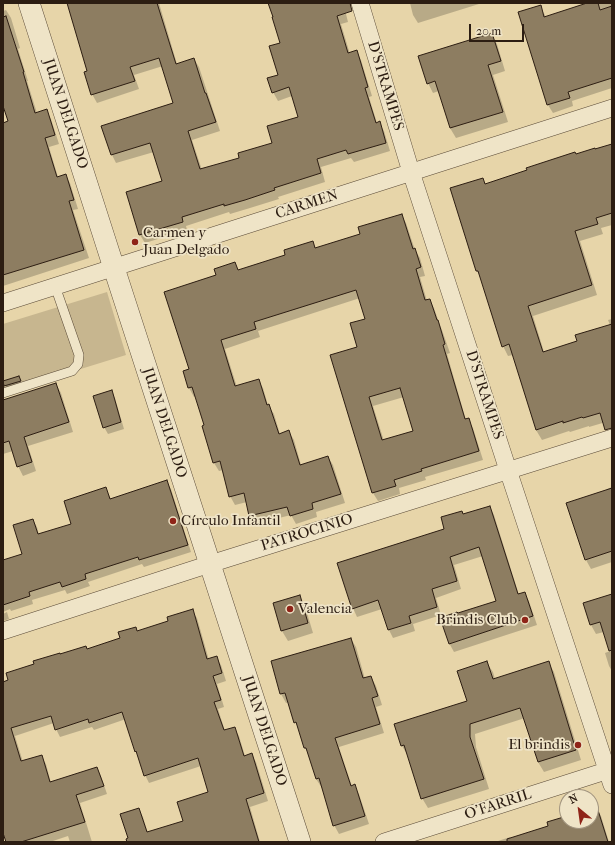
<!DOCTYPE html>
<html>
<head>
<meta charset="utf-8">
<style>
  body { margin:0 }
  #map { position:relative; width:615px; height:845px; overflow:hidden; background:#e7d5a9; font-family:"IM FELL French Canon",serif }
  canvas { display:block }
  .frame { position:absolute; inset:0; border:4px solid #2c1d12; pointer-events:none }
  .north { position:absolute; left:559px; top:789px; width:40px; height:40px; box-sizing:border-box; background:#efe4c7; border:1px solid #a1947f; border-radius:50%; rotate:331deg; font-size:11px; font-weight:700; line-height:16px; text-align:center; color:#2c1d12 }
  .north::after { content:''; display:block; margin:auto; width:14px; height:18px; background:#8f2418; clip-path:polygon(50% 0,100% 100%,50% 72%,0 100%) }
  .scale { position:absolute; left:469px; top:24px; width:55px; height:18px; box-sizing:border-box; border:2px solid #2c1d12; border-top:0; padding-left:5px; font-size:12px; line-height:14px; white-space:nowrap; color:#2c1d12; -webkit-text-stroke:3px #efe4c7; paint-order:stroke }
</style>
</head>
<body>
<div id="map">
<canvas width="615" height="845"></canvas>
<div class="frame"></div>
<div class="north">N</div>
<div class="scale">20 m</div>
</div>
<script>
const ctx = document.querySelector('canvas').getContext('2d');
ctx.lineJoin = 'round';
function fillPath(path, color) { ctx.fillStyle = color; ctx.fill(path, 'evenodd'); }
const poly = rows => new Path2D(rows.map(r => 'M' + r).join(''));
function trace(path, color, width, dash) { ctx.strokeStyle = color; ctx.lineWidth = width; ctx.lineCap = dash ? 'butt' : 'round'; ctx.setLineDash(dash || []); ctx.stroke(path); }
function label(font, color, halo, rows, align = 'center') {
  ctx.font = font + ' "IM FELL French Canon",serif'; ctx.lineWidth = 3.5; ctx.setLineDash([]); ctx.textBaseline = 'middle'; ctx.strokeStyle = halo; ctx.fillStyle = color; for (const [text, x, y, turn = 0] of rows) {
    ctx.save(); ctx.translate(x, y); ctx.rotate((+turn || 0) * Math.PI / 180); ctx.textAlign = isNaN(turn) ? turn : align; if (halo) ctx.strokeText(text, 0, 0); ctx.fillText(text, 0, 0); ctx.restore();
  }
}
fillPath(poly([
  [107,292,126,355,3,393,3,324]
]), '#c7b68f');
fillPath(poly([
  [67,3,159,3,177,64,194,59,199,67,220,131,192,140,202,170,241,158,274,143,299,118,292,96,278,101,273,92,279,76,281,43,269,3,342,3,344,6,348,22,341,24,350,54,357,52,361,60,372,96,369,97,377,123,379,123,384,131,390,151,354,162,351,158,321,167,325,182,278,197,279,199,250,208,230,214,229,212,186,226,187,230,145,243,140,235,127,193,163,181,154,152,116,163,112,155,103,127,175,104,163,66,134,75,139,89,97,103,92,94,88,72],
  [410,3,478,3,479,4,418,23,413,15],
  [590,3,612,3,612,88,572,101,573,106,553,113,548,105,540,6,546,17],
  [6,10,11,18,20,48,18,49,28,81,27,81,37,113,46,110,51,119,59,144,49,147,58,177,65,175,70,183,78,209,73,210,89,258,3,286,3,124,9,122,3,103,3,11],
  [491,34,497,44,505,71,493,75,508,122,456,138,450,128,439,91,433,93,428,83],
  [612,145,612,225,601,228,603,234,580,241,597,295,533,316,544,352,578,341,610,325,608,320,612,319,612,424,606,422,589,427,589,426,570,432,569,431,542,440,536,430,513,355,508,356,503,346,482,280,477,271,482,179,486,185],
  [401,215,406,223,415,250,420,258,425,276,420,277,427,301,430,300,434,308,440,325,442,330,450,353,447,354,466,420,468,419,473,428,483,460,425,477,426,480,399,488,400,494,378,501,373,493,358,348,366,319,360,298,258,331,260,337,225,349,237,387,258,380,263,388,268,405,274,414,280,434,289,432,294,440,301,465,328,457,333,465,345,503,316,512,317,517,296,524,291,515,255,524,250,516,247,502,235,505,230,496,224,470,219,471,214,463,203,426,205,426,196,396,194,397,189,388,184,372,190,370,217,276,235,264,239,271,287,256,312,242,316,249,361,234],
  [404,397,414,431,384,441,373,406],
  [20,380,21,384,7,389,4,381],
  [56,384,61,393,73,432,28,446,36,471,23,476,18,466,13,451,3,454,3,401],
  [111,391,115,398,124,429,108,434,104,427],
  [167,482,171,489,191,552,144,567,142,564,88,582,90,586,67,594,65,590,32,600,33,604,11,611,10,609,3,612,3,561,23,554,33,520,37,527,39,535,72,525,106,489,111,499],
  [612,487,612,562,591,569,586,560,607,491,607,489],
  [490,507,494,515,519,595,524,593,529,601,537,625,454,652,449,643,458,614,498,602,483,556,454,565,461,589,436,598,441,615,413,624,415,631,393,638,389,630,382,609,357,617,353,608,463,515],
  [612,595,612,671,609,666,605,653,610,651,604,632,596,634,591,625],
  [299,596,305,606,313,633,288,641,282,631,274,603],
  [192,611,197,618,209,660,216,657,221,665,226,681,217,684,224,707,218,709,225,731,234,728,239,736,245,756,251,754,256,762,268,801,250,807,260,842,130,842,139,809,143,817,148,833,184,822,210,793,201,766,149,783,145,775,139,757,136,751,126,719,94,730,92,727,60,737,56,729,54,723,15,736,23,762,41,756,46,764,51,783,97,768,101,776,107,794,80,803,92,842,70,842,68,836,50,842,7,842,3,829,3,683,87,650,137,632,170,622],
  [7,612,9,619,3,621,3,614],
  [351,639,356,647,365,679,371,677,376,686,382,705,376,707,384,733,339,747,352,786,354,786,359,794,369,824,339,834,334,825,322,787,322,788,316,779,309,754,305,748,299,729,295,722,289,702,286,703,281,694,272,661],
  [548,662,554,672,581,760,544,772,538,762,525,718,475,734,476,747,489,789,428,808,422,798,408,756,402,746,396,725,468,702,487,663,493,672,495,679],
  [596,808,601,816,609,842,495,842,510,837,511,839,550,826,567,817,567,821,591,821,591,810]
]), '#0003');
const building = poly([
  [67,3,157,3,176,64,194,58,205,93,206,93,216,122,188,131,200,169,239,158,238,153,272,143,267,126,298,117,289,87,272,93,267,78,278,75,269,46,280,43,272,17,273,17,268,3,350,3,352,11,337,16,348,53,357,50,368,87,365,88,376,123,380,121,386,143,348,154,346,150,317,159,321,173,274,188,275,190,245,200,224,206,224,204,182,217,183,222,139,235,126,192,162,181,150,143,111,155,101,126,173,103,159,58,130,67,135,81,91,95,84,72,87,71,67,3],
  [587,3,598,3,600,10,612,6,612,78,568,92,570,98,547,105,518,12,541,5,544,17,587,3],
  [6,16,24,72,23,72,35,113,47,109,55,135,45,138,57,177,66,174,74,200,69,201,84,250,3,275,3,123,8,121,3,106,3,17,6,16],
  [492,33,501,61,488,65,503,112,450,128,435,81,427,84,418,56,492,33],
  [612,144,612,213,596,218,598,224,575,231,592,285,528,306,543,352,577,341,575,335,612,324,612,428,605,430,600,413,583,418,582,417,563,423,563,421,536,430,509,344,502,347,478,271,476,271,450,188,483,178,485,184,527,170,526,168,575,152,576,154,595,148,595,149,612,144],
  [402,214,413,249,415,248,421,267,416,269,425,300,430,299,437,320,438,320,445,344,443,345,465,419,469,418,479,451,421,469,422,471,394,480,396,486,372,493,330,355,357,347,350,323,365,319,356,290,254,322,256,329,221,340,235,386,259,379,267,405,269,404,279,434,289,430,300,465,328,456,341,494,312,503,313,509,290,516,287,507,249,516,244,493,229,497,220,461,213,463,202,426,204,425,192,387,188,388,183,371,189,369,164,292,216,275,214,269,235,262,238,270,285,255,284,250,313,241,315,248,360,234,358,227,402,214],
  [400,388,413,431,382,440,369,397,400,388],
  [19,376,21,381,4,386,3,381,19,376],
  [56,383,69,422,24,437,32,462,17,467,9,441,3,443,3,400,56,383],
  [112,390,121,422,103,428,93,396,112,390],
  [167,480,188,545,139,560,138,557,85,574,86,579,62,587,60,582,29,592,30,596,3,605,3,560,22,554,13,525,33,519,38,534,71,524,64,501,106,487,110,499,167,480],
  [612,488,612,551,585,560,566,503,612,488],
  [490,506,518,594,525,592,533,616,449,644,440,618,457,612,458,613,496,601,479,547,450,557,457,581,432,589,437,607,409,616,411,623,388,630,378,600,352,609,337,563,444,529,441,517,462,511,463,514,490,506],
  [612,594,612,650,609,651,600,622,590,625,583,603,612,594],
  [300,595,308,623,281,631,273,603,300,595],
  [193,609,207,659,217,656,222,673,213,676,221,700,214,702,224,730,235,727,244,756,252,753,264,793,246,799,259,842,127,842,126,839,128,838,120,814,139,808,147,832,183,821,177,802,208,792,198,758,144,776,136,751,135,752,122,712,89,723,88,719,55,730,51,716,11,728,21,761,42,755,50,782,97,767,104,786,76,795,85,822,21,842,6,842,3,833,3,682,8,680,6,673,34,664,33,661,60,653,60,654,86,646,87,649,120,638,118,632,136,627,137,631,168,621,167,617,193,609],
  [351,638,363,678,371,676,378,696,372,698,380,724,335,738,351,786,355,784,365,816,333,826,319,778,316,779,306,748,304,748,296,722,294,723,285,693,280,694,271,661,351,638],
  [487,661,493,679,549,661,576,750,538,762,520,708,470,724,470,737,484,779,421,799,404,745,401,746,394,724,467,701,457,671,487,661],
  [597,807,608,842,507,842,507,839,548,826,547,822,567,816,567,821,591,821,591,809,597,807]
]);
fillPath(building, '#8d7d61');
trace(building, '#2c1d12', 1);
const service = poly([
  [3,393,72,371,78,364,79,355,55,286]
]);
const minor = poly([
  [360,3,411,172,508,470,612,785],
  [3,303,612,108],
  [3,631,210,564,612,438],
  [384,842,612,769]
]);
const tertiary = poly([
  [29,3,114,268,300,842]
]);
trace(service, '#5b4b38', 10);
trace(minor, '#5b4b38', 18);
trace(tertiary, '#5b4b38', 22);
trace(service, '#efe4c7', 9);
trace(minor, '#efe4c7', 17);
trace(tertiary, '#efe4c7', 21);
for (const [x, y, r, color] of [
  [135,242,4,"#8f2418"],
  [173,521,4,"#8f2418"],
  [290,609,4,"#8f2418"],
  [525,620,4,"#8f2418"],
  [578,745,4,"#8f2418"]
]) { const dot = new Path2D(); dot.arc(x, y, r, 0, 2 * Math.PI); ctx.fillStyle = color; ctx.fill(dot); trace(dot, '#efe4c7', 1.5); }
label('15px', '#2c1d12', '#efe4c7', [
  ["D'STRAMPES",385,86,73],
  ["JUAN DELGADO",65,114,72],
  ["CARMEN",307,205,-18],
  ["D'STRAMPES",484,395,72],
  ["JUAN DELGADO",164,423,72],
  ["PATROCINIO",307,533,-17],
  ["JUAN DELGADO",264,731,72],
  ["O'FARRIL",498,805,-18]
]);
label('15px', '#2c1d12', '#efe4c7', [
  ["Carmen y",143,233],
  ["Juan Delgado",143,250],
  ["Círculo Infantil",181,521],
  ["Valencia",298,609],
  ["Brindis Club",517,620,"right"],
  ["El brindis",570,745,"right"]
], 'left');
</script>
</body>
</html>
